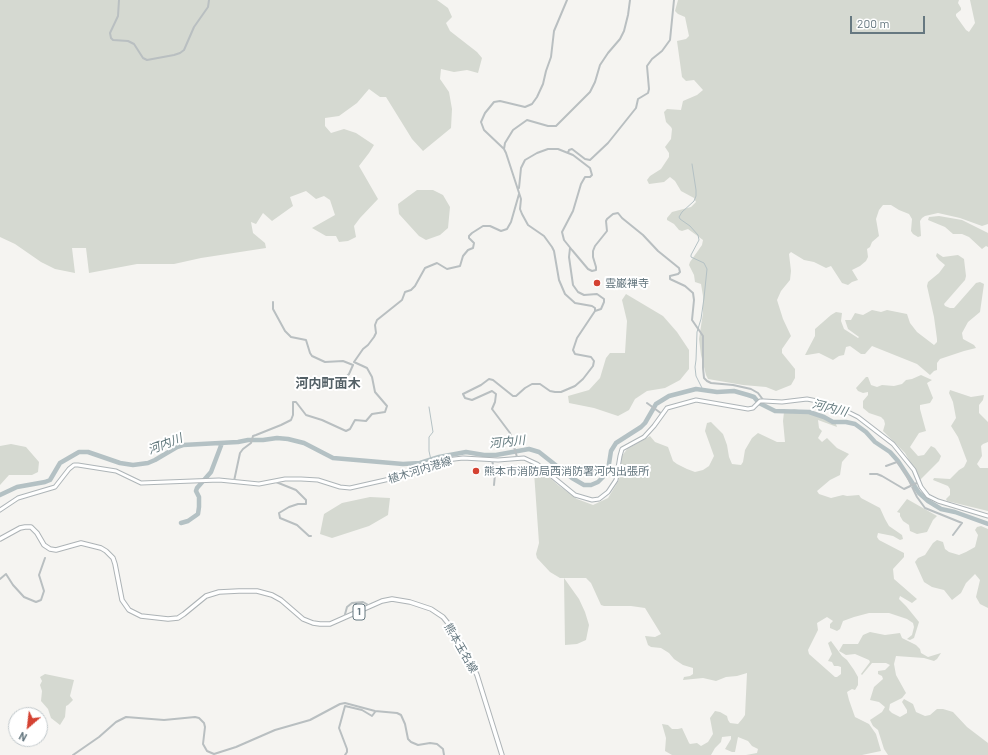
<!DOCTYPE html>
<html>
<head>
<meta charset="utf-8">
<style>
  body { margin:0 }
  #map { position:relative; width:988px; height:755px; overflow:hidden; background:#f5f4f1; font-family:Barlow,sans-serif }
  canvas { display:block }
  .north { position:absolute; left:8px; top:707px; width:40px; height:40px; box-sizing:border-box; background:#fff; border:1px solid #c2c9cc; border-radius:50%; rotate:208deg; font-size:11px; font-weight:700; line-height:16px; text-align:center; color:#667880 }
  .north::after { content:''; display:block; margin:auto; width:14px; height:18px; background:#d44232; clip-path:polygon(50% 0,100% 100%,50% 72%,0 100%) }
  .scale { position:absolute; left:850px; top:16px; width:75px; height:18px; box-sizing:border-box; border:2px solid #667880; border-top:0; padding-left:5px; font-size:12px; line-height:14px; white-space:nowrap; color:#667880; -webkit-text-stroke:3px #fff; paint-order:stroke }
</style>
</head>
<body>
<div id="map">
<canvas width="988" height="755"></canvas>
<div class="north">N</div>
<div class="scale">200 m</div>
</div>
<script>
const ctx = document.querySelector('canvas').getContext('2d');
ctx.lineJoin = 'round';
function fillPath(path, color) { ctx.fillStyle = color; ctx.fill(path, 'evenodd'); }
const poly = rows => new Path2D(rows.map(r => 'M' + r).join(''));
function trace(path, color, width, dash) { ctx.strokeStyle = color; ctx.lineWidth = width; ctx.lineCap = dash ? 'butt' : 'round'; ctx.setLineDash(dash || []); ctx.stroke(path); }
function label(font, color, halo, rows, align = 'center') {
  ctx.font = font + ' Barlow,"Noto Sans JP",sans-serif'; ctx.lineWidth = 4; ctx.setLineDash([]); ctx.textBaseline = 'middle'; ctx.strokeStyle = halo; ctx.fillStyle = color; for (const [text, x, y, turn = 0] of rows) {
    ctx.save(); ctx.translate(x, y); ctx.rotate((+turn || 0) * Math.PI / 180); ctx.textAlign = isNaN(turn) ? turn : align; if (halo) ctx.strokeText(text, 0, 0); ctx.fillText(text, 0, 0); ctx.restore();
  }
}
fillPath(poly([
  [0,0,437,0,448,8,452,17,446,23,450,31,477,52,482,58,478,73,467,70,454,72,441,69,440,79,449,92,452,109,451,128,423,151,412,139,386,97,380,97,369,89,357,103,339,116,325,118,325,126,331,133,344,129,356,133,374,145,369,153,359,166,378,199,360,218,354,226,356,237,348,241,339,242,336,236,326,236,312,228,335,215,330,200,324,196,316,199,306,191,290,197,293,206,272,221,263,213,256,224,251,222,253,233,265,243,266,248,201,258,174,264,137,264,89,273,86,248,72,248,75,273,55,269,41,262,15,244,0,237],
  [678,0,959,0,958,3,961,8,961,10,956,14,956,16,966,30,969,32,975,23,970,0,988,0,988,224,982,226,960,218,938,213,925,216,922,218,920,221,921,236,918,237,913,234,911,231,912,219,909,214,899,210,891,205,883,205,879,210,876,219,879,236,872,242,870,247,867,249,868,257,866,261,860,266,852,270,858,280,852,282,848,285,842,283,831,266,826,268,814,262,804,260,791,252,789,254,791,271,790,280,781,291,777,300,783,319,791,336,782,349,782,353,795,369,795,378,791,385,776,391,766,387,743,385,708,379,706,375,701,355,699,339,703,313,703,296,701,284,695,282,694,275,689,265,690,262,702,245,703,240,688,229,682,231,679,230,674,224,667,220,667,218,672,212,691,207,696,202,694,198,681,191,675,181,670,177,664,182,649,184,647,180,650,176,661,169,669,157,669,153,665,147,671,139,672,129,671,127,666,122,664,112,667,109,681,110,683,101,697,95,703,90,694,80,686,81,682,77,677,41,686,39,689,36,685,17,678,14,675,11],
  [417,190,433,190,443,195,450,207,448,228,440,235,426,240,419,236,399,214,398,204],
  [939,216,962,220,988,233,988,247,986,246,982,249,969,237,962,234,953,234,945,227,928,220,929,217],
  [937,253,943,257,958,255,964,259,966,276,965,280,944,304,945,306,950,308,954,308,976,283,980,282,984,284,980,312,968,322,962,333,963,339,974,345,976,348,964,351,940,359,937,363,937,370,934,371,930,375,917,364,872,346,865,354,861,354,850,346,846,347,844,355,839,356,833,360,819,353,807,355,805,355,815,336,815,329,831,315,836,312,842,313,841,321,844,329,858,338,859,337,848,329,845,320,851,320,855,313,863,315,872,310,881,312,887,310,907,314,910,323,917,332,934,345,937,342,937,339,934,317,927,286,928,282,939,273,945,265,939,260,936,256],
  [626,294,663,316,677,332,689,350,689,369,680,380,665,388,647,391,635,399,629,410,618,416,594,408,569,403,568,396,589,390,600,378,606,358,610,353,625,353,627,321,622,300],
  [921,375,932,380,927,383,933,398,930,403,920,405,920,409,926,431,919,433,910,447,918,456,924,455,931,446,935,448,941,456,939,461,920,480,905,453,883,431,885,424,884,420,881,417,869,413,863,408,863,401,868,395,868,392,863,393,858,391,856,388,866,377,868,377,871,385,877,387,882,385,894,386,902,384,906,380,912,379],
  [950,390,971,397,984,395,983,400,979,405,979,413,988,422,988,442,983,444,981,446,982,456,977,464,980,468,988,468,988,511,947,501,946,499,950,495,950,489,948,486,933,480,934,478,950,479,959,470,964,467,967,461,958,437,951,426,956,418,953,402,949,393],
  [794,409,817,414,836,424,837,427,818,420,819,428,822,431,818,438,822,442,827,438,837,448,849,454,842,462,840,475,830,480,817,491,819,494,831,498,843,495,847,496,859,495,861,498,880,508,885,519,889,526,902,535,903,539,900,540,893,536,878,533,877,537,879,540,904,553,904,557,893,569,894,579,917,599,912,603,900,596,899,599,906,606,919,622,914,638,910,640,907,639,912,635,914,627,913,623,907,619,889,613,869,613,854,617,843,621,840,629,837,631,830,628,830,624,833,621,827,617,817,623,818,630,808,650,809,654,835,677,837,677,841,674,841,667,838,666,834,666,832,662,828,661,832,654,828,643,831,641,842,656,847,660,854,670,858,677,858,685,855,690,852,689,847,692,849,700,855,717,869,724,876,734,881,751,862,755,746,755,757,753,758,749,752,746,748,741,738,737,735,752,732,752,725,749,731,739,731,736,722,737,721,742,715,748,711,755,672,755,665,751,666,738,662,724,668,725,672,729,678,729,682,728,689,743,690,744,697,743,701,746,708,742,713,734,710,718,715,711,720,712,727,716,728,720,730,723,738,724,743,718,745,715,747,673,737,676,726,677,716,681,703,678,683,680,684,677,690,676,693,674,693,668,683,665,674,659,669,653,661,648,651,647,648,645,645,636,655,637,661,634,645,608,631,606,604,606,601,605,591,583,586,578,564,578,579,599,585,612,589,625,586,640,577,644,565,645,564,578,560,578,550,572,537,558,536,554,539,543,534,472,528,467,531,461,558,485,577,499,593,505,608,498,619,480,622,456,627,449,650,436,655,442,668,447,673,461,677,464,687,469,695,472,703,470,709,466,714,456,705,431,707,423,711,422,723,434,727,445,729,457,732,464,741,465,743,462,745,450,752,438,758,433,777,442,785,442,783,421,784,412],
  [11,444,26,447,39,462,38,472,32,475,9,475,0,485,0,446],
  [370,497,390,498,388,515,369,526,332,538,320,534,324,514,342,503],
  [907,499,937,516,933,520,927,532,917,534,910,531,909,525,903,521,900,516,900,513,897,512],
  [981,526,988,529,988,608,980,604,976,597,980,580,975,574,966,583,961,593,952,600,944,590,932,587,924,582,915,562,918,558,925,555,933,543,937,540,943,542,945,549,949,552,959,555,966,552,975,547,978,535,975,530,977,527],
  [870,632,885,635,900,633,902,638,916,645,920,649,921,653,928,657,941,653,937,659,934,661,924,658,896,656,894,664,896,675,906,693,902,698,890,704,889,710,892,713,900,717,907,713,907,710,902,702,904,699,913,704,916,712,925,716,930,715,937,709,943,709,953,712,967,727,988,743,988,755,888,755,884,749,878,730,873,726,870,720,882,712,885,707,879,702,870,700,874,687,883,679,882,676,878,674,878,671,885,670,890,665,886,663,872,663,862,675,861,674,870,662,869,660,855,654,846,655,839,651,843,644,858,644,863,635],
  [45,674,74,680,70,696,73,700,68,705,66,706,65,717,60,725,51,718,48,709,41,701,42,691,40,685,42,681,40,677]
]), '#d5d9d1');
trace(poly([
  [692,164,696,190,696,196,694,201,682,212,679,217,680,219,690,226,698,235,699,240,691,255,691,257,704,263,707,269,704,298,701,319,697,332,696,360,695,367,696,376,703,390],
  [429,407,433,432,429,437,429,451,431,460]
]), '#b4c1c4', 1);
trace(poly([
  [0,495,17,487,45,482,50,480,60,463,79,452,88,452,120,463,133,465,148,463,155,460,177,447,183,445,238,442,248,440,263,440,277,438,288,439,304,443,333,458,403,464,420,463,439,457,466,452,484,455,496,455,529,449,539,452,572,478,584,485,591,485,598,482,604,476,608,470,611,451,616,443,641,427,645,423,656,404,669,396,696,389,717,392,734,391,748,395,754,397,759,403,775,411,809,412,824,417,833,422,846,422,855,424,866,432,875,442,890,452,898,461,919,493,928,501,941,509,955,512,988,524],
  [181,523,188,521,198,514,199,507,199,497,196,491,197,488,211,472,222,443]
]), '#b4c1c4', 4.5);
const secondary = poly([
  [0,510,18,498,55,487,69,469,74,465,78,465,116,471,141,483,219,480,259,484,285,479,301,479,318,480,340,487,350,488,403,476,419,471,446,460,463,458,498,460,524,458,537,464,575,495,592,500,599,499,608,492,616,480,620,456,622,449,644,437,654,426,667,408,696,400,748,409,753,408,760,401,764,401,782,402,807,399,817,401,850,413,858,417,893,444,914,470,921,487,928,496,938,501,988,516]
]);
const primary = poly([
  [0,539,20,528,25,527,31,527,37,533,44,545,50,549,56,550,81,543,101,548,106,551,113,558,115,564,122,600,129,610,141,616,168,619,178,618,184,614,206,596,219,592,239,591,257,591,272,595,281,600,303,619,313,623,320,624,330,624,382,601,392,599,410,602,431,609,443,617,451,627,469,658,477,675,502,755]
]);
trace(secondary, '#aeb5b8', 5);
trace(primary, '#adb3b6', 5.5);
trace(poly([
  [119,0,118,16,110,33,111,38,113,40,128,41,134,44,143,58,147,60,174,55,180,53,184,50,194,27,208,7,209,0],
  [504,149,505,143,513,130,527,120,548,126,556,126,590,92,595,82,600,65,608,53,620,39,624,31,628,15,630,0],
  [568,153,569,150,572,149,585,159,590,160,608,143,636,108,638,99,648,93,649,89,647,66,652,59,662,51,670,40,674,0],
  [519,188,521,168,525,160,537,153,548,149,558,149,573,155,590,168,592,175,590,177,585,177,581,184,573,211,562,232,564,240,572,250,588,269,592,271,596,270,596,267,593,257,593,251,595,246,607,231,606,221,607,219,613,214,618,213,622,218,643,235,658,251,679,268,680,272,678,274,670,276,670,279,685,286,693,293,694,300,692,320,703,336,703,368,704,378,707,381,711,383,733,385,751,389,758,393,764,401],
  [570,248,569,257,573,285,578,292,584,295,597,294,604,299,604,302,601,309,595,311],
  [273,302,273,309,285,331,291,337,306,340,310,353,312,356,325,362,343,361,353,365],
  [347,384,345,378,349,374,353,365],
  [647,403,662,414],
  [517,457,510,433,492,409,495,402,496,394,492,391,472,400,465,398,463,394,481,385,489,379,493,380,513,396,516,396,525,388,532,384,540,384,550,391,555,392,561,392,575,386,583,379,593,366,594,361,591,357,575,354,573,350,577,338,595,311,595,308,592,306,575,303,565,294,559,280,554,251,552,247,544,236,528,225,522,214,520,209,521,199,506,153,504,149,484,130,481,122,485,113,494,102,500,101,525,107,532,104,537,97,543,84,546,71,551,57,554,31,567,0],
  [492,460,495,474,494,485],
  [886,466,897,462,905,472,917,497,925,508,962,523,953,535],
  [870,474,877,474,882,476,904,489,919,482],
  [234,481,240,453,243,449,251,443,253,436,256,435,281,425,291,420,293,415,293,402,296,402,306,415,322,420,346,431,350,429,355,420,366,421,372,414,385,412,387,406,375,392,372,377,367,368,354,362,363,349,368,345,374,337,376,333,375,325,377,320,402,300,405,292,411,290,415,286,425,268,437,263,447,269,460,266,463,256,468,250,473,248,474,243,469,238,469,236,472,233,483,226,490,226,501,231,507,229,511,222,519,194],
  [276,482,296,490,306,500,306,504,298,504,289,507,279,513,280,518,297,525,309,536,311,536],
  [0,579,6,574,13,585,24,597,36,602,41,600,44,591,39,575,45,558],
  [344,618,347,607,352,603,363,602,370,606],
  [73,755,99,737,116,722,126,717,164,720,195,717,199,718,204,723,205,727,203,744,207,751,214,754,236,747,275,730,310,720,340,704,345,703,375,711,397,713,401,715,405,724,408,739,411,742,418,745,430,743,437,744,443,749,444,755],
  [345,755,347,752,347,749,339,728,345,706,362,710,372,716,375,712]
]), '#b9bfc1', 2);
trace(secondary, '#fff', 3);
trace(primary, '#fff', 3.5);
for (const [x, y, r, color] of [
  [597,283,4,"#d44232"],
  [476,471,4,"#d44232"]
]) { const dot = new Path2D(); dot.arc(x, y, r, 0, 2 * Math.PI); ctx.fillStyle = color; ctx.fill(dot); trace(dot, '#fff', 1.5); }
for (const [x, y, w] of [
  [359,612,12]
]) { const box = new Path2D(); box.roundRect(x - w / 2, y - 8, w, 16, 3); ctx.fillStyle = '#fff'; ctx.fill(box); trace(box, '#667880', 1); }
label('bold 10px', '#667880', null, [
  ["1",359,612]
]);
label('11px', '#667880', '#fff', [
  ["雲巌禅寺",605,283],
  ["熊本市消防局西消防署河内出張所",484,471]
], 'left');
label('11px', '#667880', '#fff', [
  ["植木河内港線",420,470,-17],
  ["熊本玉名線",461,648,60]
]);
label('italic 12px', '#62797d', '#fff', [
  ["河内川",830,408,14],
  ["河内川",507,442,-6],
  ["河内川",165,444,-21]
]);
label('bold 13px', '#536066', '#fff', [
  ["河内町面木",328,384]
]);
</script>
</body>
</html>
